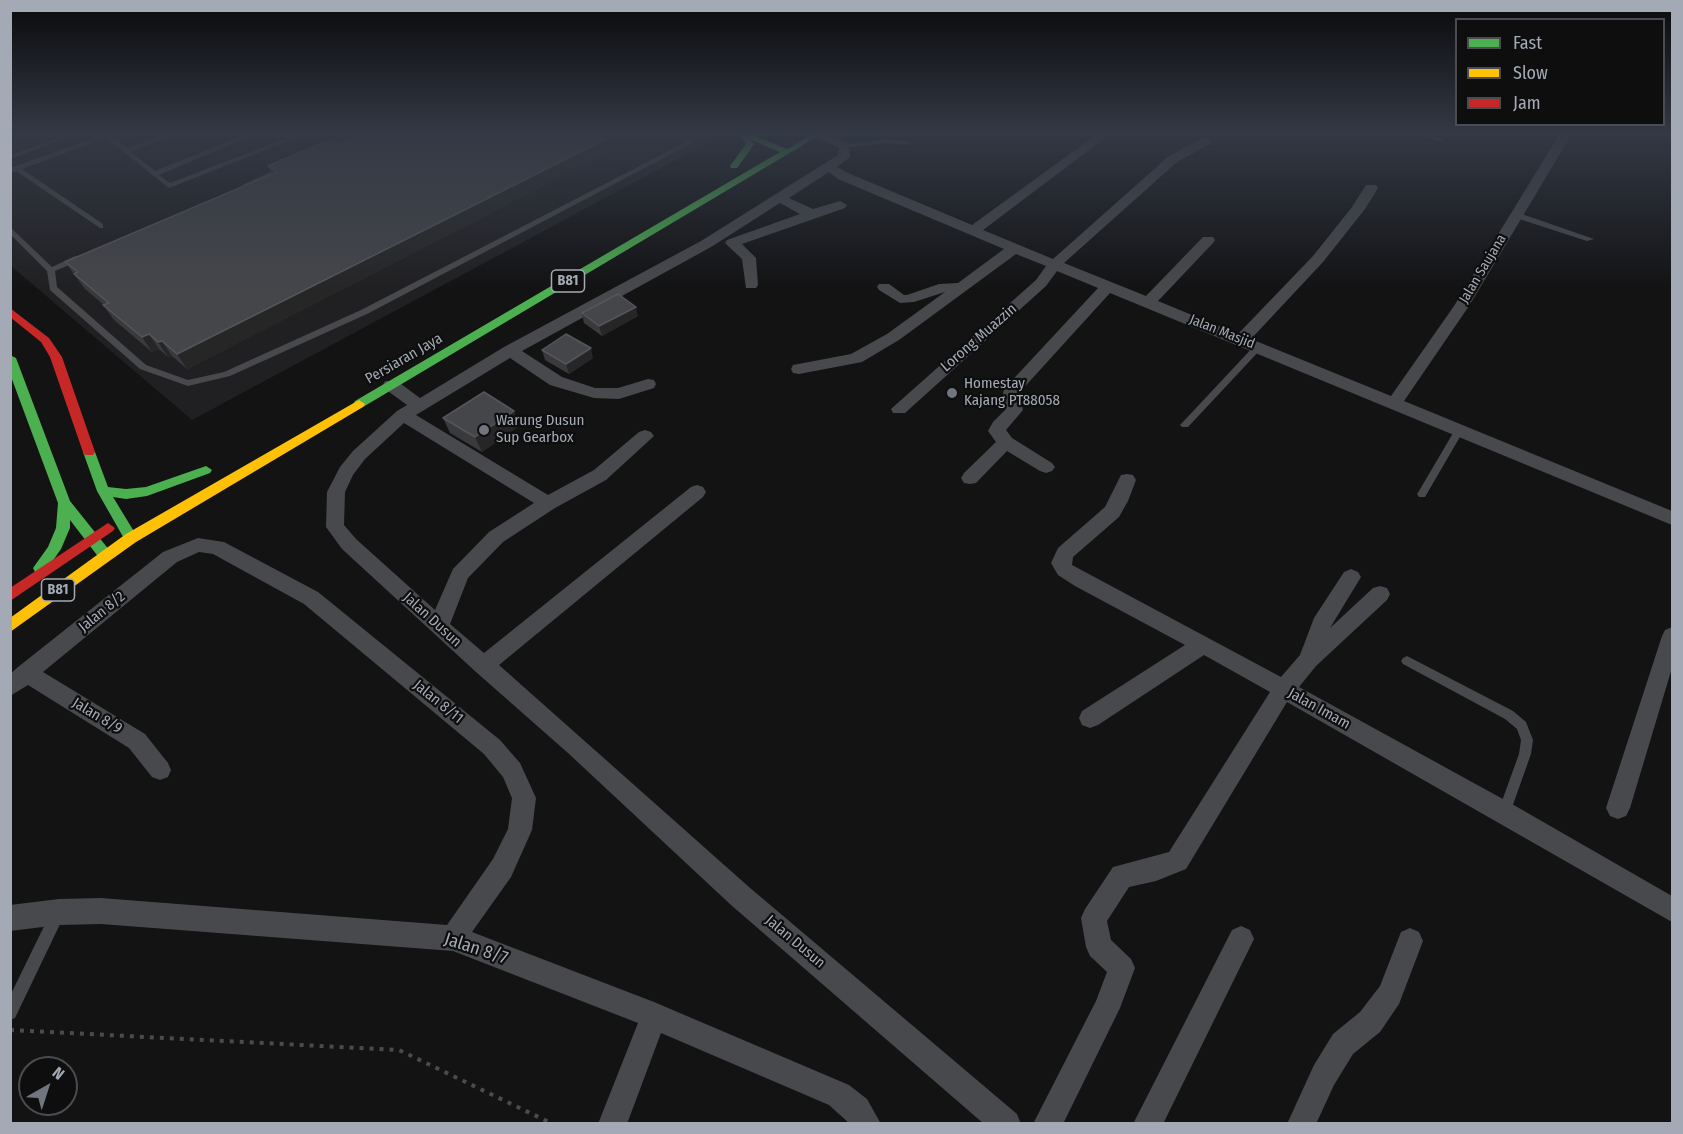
<!DOCTYPE html>
<html>
<head>
<meta charset="utf-8">
<style>
  body { margin:0 }
  #map { position:relative; width:1683px; height:1134px; overflow:hidden; background:#131314; font-family:"Fira Sans Condensed",sans-serif }
  canvas { display:block }
  .frame { position:absolute; inset:0; border:12px solid #a4aab5; pointer-events:none }
  .legend { position:absolute; left:1455px; top:18px; width:210px; height:108px; box-sizing:border-box; background:#0e0e0f; border:2px solid #4a4c51; margin:0; padding:8px 10px; list-style:none; font-size:18px; color:#a4aab5 }
  .legend li { display:flex; align-items:center; gap:12px; height:30px }
  .legend b { width:30px; border:2px solid #4a4c51 }
  .north { position:absolute; left:18px; top:1056px; width:60px; height:60px; box-sizing:border-box; background:#0e0e0f; border:2px solid #4a4c51; border-radius:50%; rotate:39deg; font-size:16px; font-weight:700; line-height:24px; text-align:center; color:#a4aab5 }
  .north::after { content:''; display:block; margin:auto; width:21px; height:27px; background:#71757d; clip-path:polygon(50% 0,100% 100%,50% 72%,0 100%) }
</style>
</head>
<body>
<div id="map">
<canvas width="1683" height="1134"></canvas>
<div class="frame"></div>
<ul class="legend">
<li><b style="height:8px;background:#4caf50"></b>Fast</li>
<li><b style="height:8px;background:#ffc107"></b>Slow</li>
<li><b style="height:8px;background:#c62828"></b>Jam</li>
</ul>
<div class="north">N</div>
</div>
<script>
const ctx = document.querySelector('canvas').getContext('2d');
ctx.lineJoin = 'round';
function fillPath(path, color) { ctx.fillStyle = color; ctx.fill(path, 'evenodd'); }
const poly = rows => new Path2D(rows.map(r => 'M' + r).join(''));
function trace(path, color, width, dash) { ctx.strokeStyle = color; ctx.lineWidth = width; ctx.lineCap = dash ? 'butt' : 'round'; ctx.setLineDash(dash || []); ctx.stroke(path); }
function label(font, color, halo, rows, align = 'center') {
  ctx.font = font + ' "Fira Sans Condensed",sans-serif'; ctx.lineWidth = 4.5; ctx.setLineDash([]); ctx.textBaseline = 'middle'; ctx.strokeStyle = halo; ctx.fillStyle = color; for (const [text, x, y, turn = 0] of rows) {
    ctx.save(); ctx.translate(x, y); ctx.rotate((+turn || 0) * Math.PI / 180); ctx.textAlign = isNaN(turn) ? turn : align; if (halo) ctx.strokeText(text, 0, 0); ctx.fillText(text, 0, 0); ctx.restore();
  }
}
fillPath(poly([
  [11,132,728,132,192,420,11,266]
]), '#202022');
trace(poly([
  [10,1030,399,1050,553,1124]
]), '#494b4e', 4, [4, 6]);
fillPath(poly([
  [75,132,83,132,10,159,10,155,75,132],
  [111,132,119,132,112,136,127,148,172,132,180,132,179,133,131,152,155,171,252,132,260,132,159,175,170,183,303,132,311,132,169,188,106,138,22,169,103,224,103,228,100,228,16,171,10,173,10,168,111,132],
  [364,132,371,132,328,151,323,150,364,132],
  [666,132,673,132,694,142,367,314,230,376,188,386,140,369,50,290,47,271,10,234,10,227,52,267,75,256,81,256,81,260,55,271,57,287,146,365,188,380,224,372,361,310,686,142,666,132],
  [1410,132,1419,132,1445,140,1442,142,1410,132],
  [886,139,907,141,910,143,907,145,886,143,845,148,842,146,845,144,886,139],
  [284,166,286,167,286,169,248,186,242,185,284,166],
  [1513,213,1519,213,1594,239,1587,241,1513,217,1513,213],
  [1258,344,1262,347,1261,349,1188,427,1182,427,1180,425,1182,423,1255,345,1258,344],
  [1459,427,1464,430,1425,497,1419,497,1417,494,1419,491,1456,428,1459,427],
  [1407,656,1513,711,1526,722,1533,740,1531,754,1509,816,1504,818,1499,816,1498,812,1519,754,1521,740,1517,729,1505,719,1403,664,1401,661,1403,658,1407,656],
  [57,908,62,910,64,915,62,920,15,1018,10,1020,10,996,52,910,57,908]
]), '#48494c');
fillPath(poly([
  [813,132,825,132,849,143,850,157,837,167,848,173,972,225,1100,132,1113,132,983,230,1053,259,1169,156,1202,138,1210,138,1210,144,1177,162,1064,263,1146,296,1203,237,1213,237,1215,240,1213,243,1158,301,1238,334,1313,256,1352,207,1366,185,1376,185,1378,188,1365,209,1323,262,1251,339,1391,396,1454,306,1561,132,1573,132,1469,306,1404,401,1672,511,1672,525,1110,293,1019,393,1023,410,1006,430,1012,438,1052,463,1055,467,1052,471,1046,473,1040,471,1007,451,976,483,970,484,964,483,961,478,964,473,996,442,988,431,993,422,1006,409,1003,392,1005,388,1098,288,1057,271,1046,286,905,413,893,413,891,409,1036,280,1046,266,1016,254,899,340,862,362,799,374,793,373,791,369,793,365,851,354,887,334,945,292,914,302,900,303,879,290,877,287,879,284,889,284,904,295,907,295,939,284,958,283,1004,249,838,179,829,172,789,198,813,209,840,201,847,205,845,208,742,244,756,258,758,285,756,288,746,288,742,259,725,243,727,240,800,214,780,203,711,247,522,351,562,377,595,388,618,388,648,379,654,380,656,384,654,388,619,399,594,398,550,385,510,358,416,415,548,495,594,470,639,432,645,430,651,432,654,436,606,480,555,508,503,542,468,578,450,624,484,653,691,487,697,485,703,487,706,492,703,497,499,665,749,887,1017,1114,1021,1124,984,1124,731,905,568,753,476,672,342,549,326,527,327,492,340,467,353,451,397,411,407,405,385,389,383,385,385,381,397,381,420,398,504,347,701,241,838,155,839,148,814,136,813,132],
  [404,423,534,503,489,532,453,569,435,610,356,539,344,525,345,492,353,475,365,459,404,423],
  [1127,474,1133,475,1136,480,1128,501,1119,517,1073,557,1072,565,1281,677,1300,655,1314,618,1344,572,1351,569,1358,572,1361,577,1330,628,1373,588,1380,586,1387,588,1390,594,1387,600,1316,666,1299,687,1512,804,1672,896,1672,922,1287,702,1186,869,1156,881,1129,887,1107,921,1111,940,1131,959,1135,968,1120,1008,1063,1124,1033,1124,1096,1001,1107,972,1090,956,1086,947,1081,918,1085,909,1113,867,1169,852,1270,692,1204,655,1098,725,1090,728,1082,725,1079,718,1082,711,1185,645,1075,586,1058,575,1051,563,1058,548,1105,507,1121,475,1127,474],
  [198,538,224,542,318,592,500,740,520,763,536,798,532,830,511,877,472,932,654,1002,849,1085,867,1099,881,1124,850,1124,829,1105,661,1033,627,1124,598,1124,638,1023,453,951,101,924,59,925,10,931,10,905,59,899,101,898,447,925,493,859,508,829,512,798,503,777,484,754,304,604,213,554,199,552,177,562,43,672,145,734,168,763,171,770,168,777,160,780,152,777,129,748,28,685,10,696,10,674,18,667,163,552,198,538],
  [1672,627,1672,668,1630,808,1626,816,1618,819,1610,816,1606,808,1662,636,1665,630,1672,627],
  [1241,926,1250,930,1254,939,1163,1124,1133,1124,1232,930,1241,926],
  [1410,928,1419,932,1423,941,1399,1004,1380,1032,1353,1054,1334,1085,1316,1124,1287,1124,1314,1065,1333,1034,1360,1012,1380,986,1401,932,1410,928]
]), '#48494c');
fillPath(poly([
  [736,132,746,132,787,149,816,132,825,132,363,407,355,407,353,404,355,401,780,152,751,140,754,144,753,146,737,168,731,168,730,166,746,144,736,132],
  [10,355,16,358,70,501,110,551,112,555,110,559,100,559,70,520,70,528,61,549,45,572,35,572,33,568,48,547,56,528,58,503,10,374,10,355],
  [89,448,95,452,108,487,126,489,146,487,206,466,212,470,210,473,147,496,126,499,113,497,138,538,131,543,126,542,97,491,83,452,89,448]
]), '#4caf50');
fillPath(poly([
  [359,400,365,404,363,407,136,542,10,632,10,618,126,534,359,400]
]), '#ffc107');
fillPath(poly([
  [10,308,49,338,62,357,95,452,93,455,85,455,83,452,50,357,41,342,10,317,10,308],
  [108,523,115,528,113,531,10,601,10,588,108,523]
]), '#c62828');
fillPath(poly([
  [339,145,606,154,187,369,172,356,168,357,159,349,152,352,114,320,103,305,104,305,85,289,65,262,272,174,268,166],
  [582,313,638,316,602,336,584,323],
  [542,350,593,358,569,374,545,360],
  [514,411,519,426,482,452,450,433,443,418]
]), '#3a3a3d');
fillPath(poly([
  [21,132,70,132,10,153,10,135],
  [604,140,606,154,187,369,177,354],
  [636,307,638,316,602,336,599,326],
  [149,334,159,349,152,352,142,337],
  [162,341,172,356,168,357,158,342],
  [591,348,593,358,569,374,566,364],
  [514,411,519,426,482,452,475,437]
]), '#262627');
const building = poly([
  [10,132,21,132,10,135,10,132],
  [371,132,587,132,604,140,177,354,162,341,158,342,149,334,142,337,103,305,109,303,74,274,78,272,65,262,277,172,268,166,329,140,339,145,371,132],
  [618,294,636,307,599,326,582,313,618,294],
  [566,334,591,348,566,364,542,350,566,334],
  [484,392,514,411,475,437,443,418,484,392]
]);
fillPath(building, '#45464a');
trace(building, '#54565b', 1.5);
const sky = ctx.createLinearGradient(0, 0, 0, 290);
sky.addColorStop(0, '#0a0a0b');
sky.addColorStop(0.46, '#333945');
sky.addColorStop(1, '#33394500');
ctx.fillStyle = sky;
ctx.fillRect(0, 0, 1683, 290);
for (const [x, y, r, color] of [
  [952,393,6,"#71757d"],
  [484,430,6,"#71757d"]
]) { const dot = new Path2D(); dot.arc(x, y, r, 0, 2 * Math.PI); ctx.fillStyle = color; ctx.fill(dot); trace(dot, '#0e0e0f', 2); }
label('14px', '#a4aab5', '#0e0e0f', [
  ["Jalan Saujana",1483,269,-59],
  ["Jalan Masjid",1222,332,22]
]);
for (const [x, y, w] of [
  [568,281,33],
  [58,590,33]
]) { const box = new Path2D(); box.roundRect(x - w / 2, y - 11, w, 22, 4.5); ctx.fillStyle = '#0e0e0f'; ctx.fill(box); trace(box, '#a4aab5', 1.5); }
label('bold 14px', '#a4aab5', null, [
  ["B81",568,281],
  ["B81",58,590]
]);
label('15px', '#a4aab5', '#0e0e0f', [
  ["Lorong Muazzin",979,338,-41],
  ["Persiaran Jaya",404,359,-30],
  ["Jalan 8/2",102,612,-39],
  ["Jalan Dusun",432,620,42],
  ["Jalan 8/11",438,702,39],
  ["Jalan Imam",1319,709,29],
  ["Jalan 8/9",97,716,31],
  ["Jalan Dusun",795,942,40]
]);
label('15px', '#a4aab5', '#0e0e0f', [
  ["Homestay",964,384],
  ["Kajang PT88058",964,401],
  ["Warung Dusun",496,421],
  ["Sup Gearbox",496,438]
], 'left');
label('18px', '#a4aab5', '#0e0e0f', [
  ["Jalan 8/7",476,949,18]
]);
</script>
</body>
</html>
